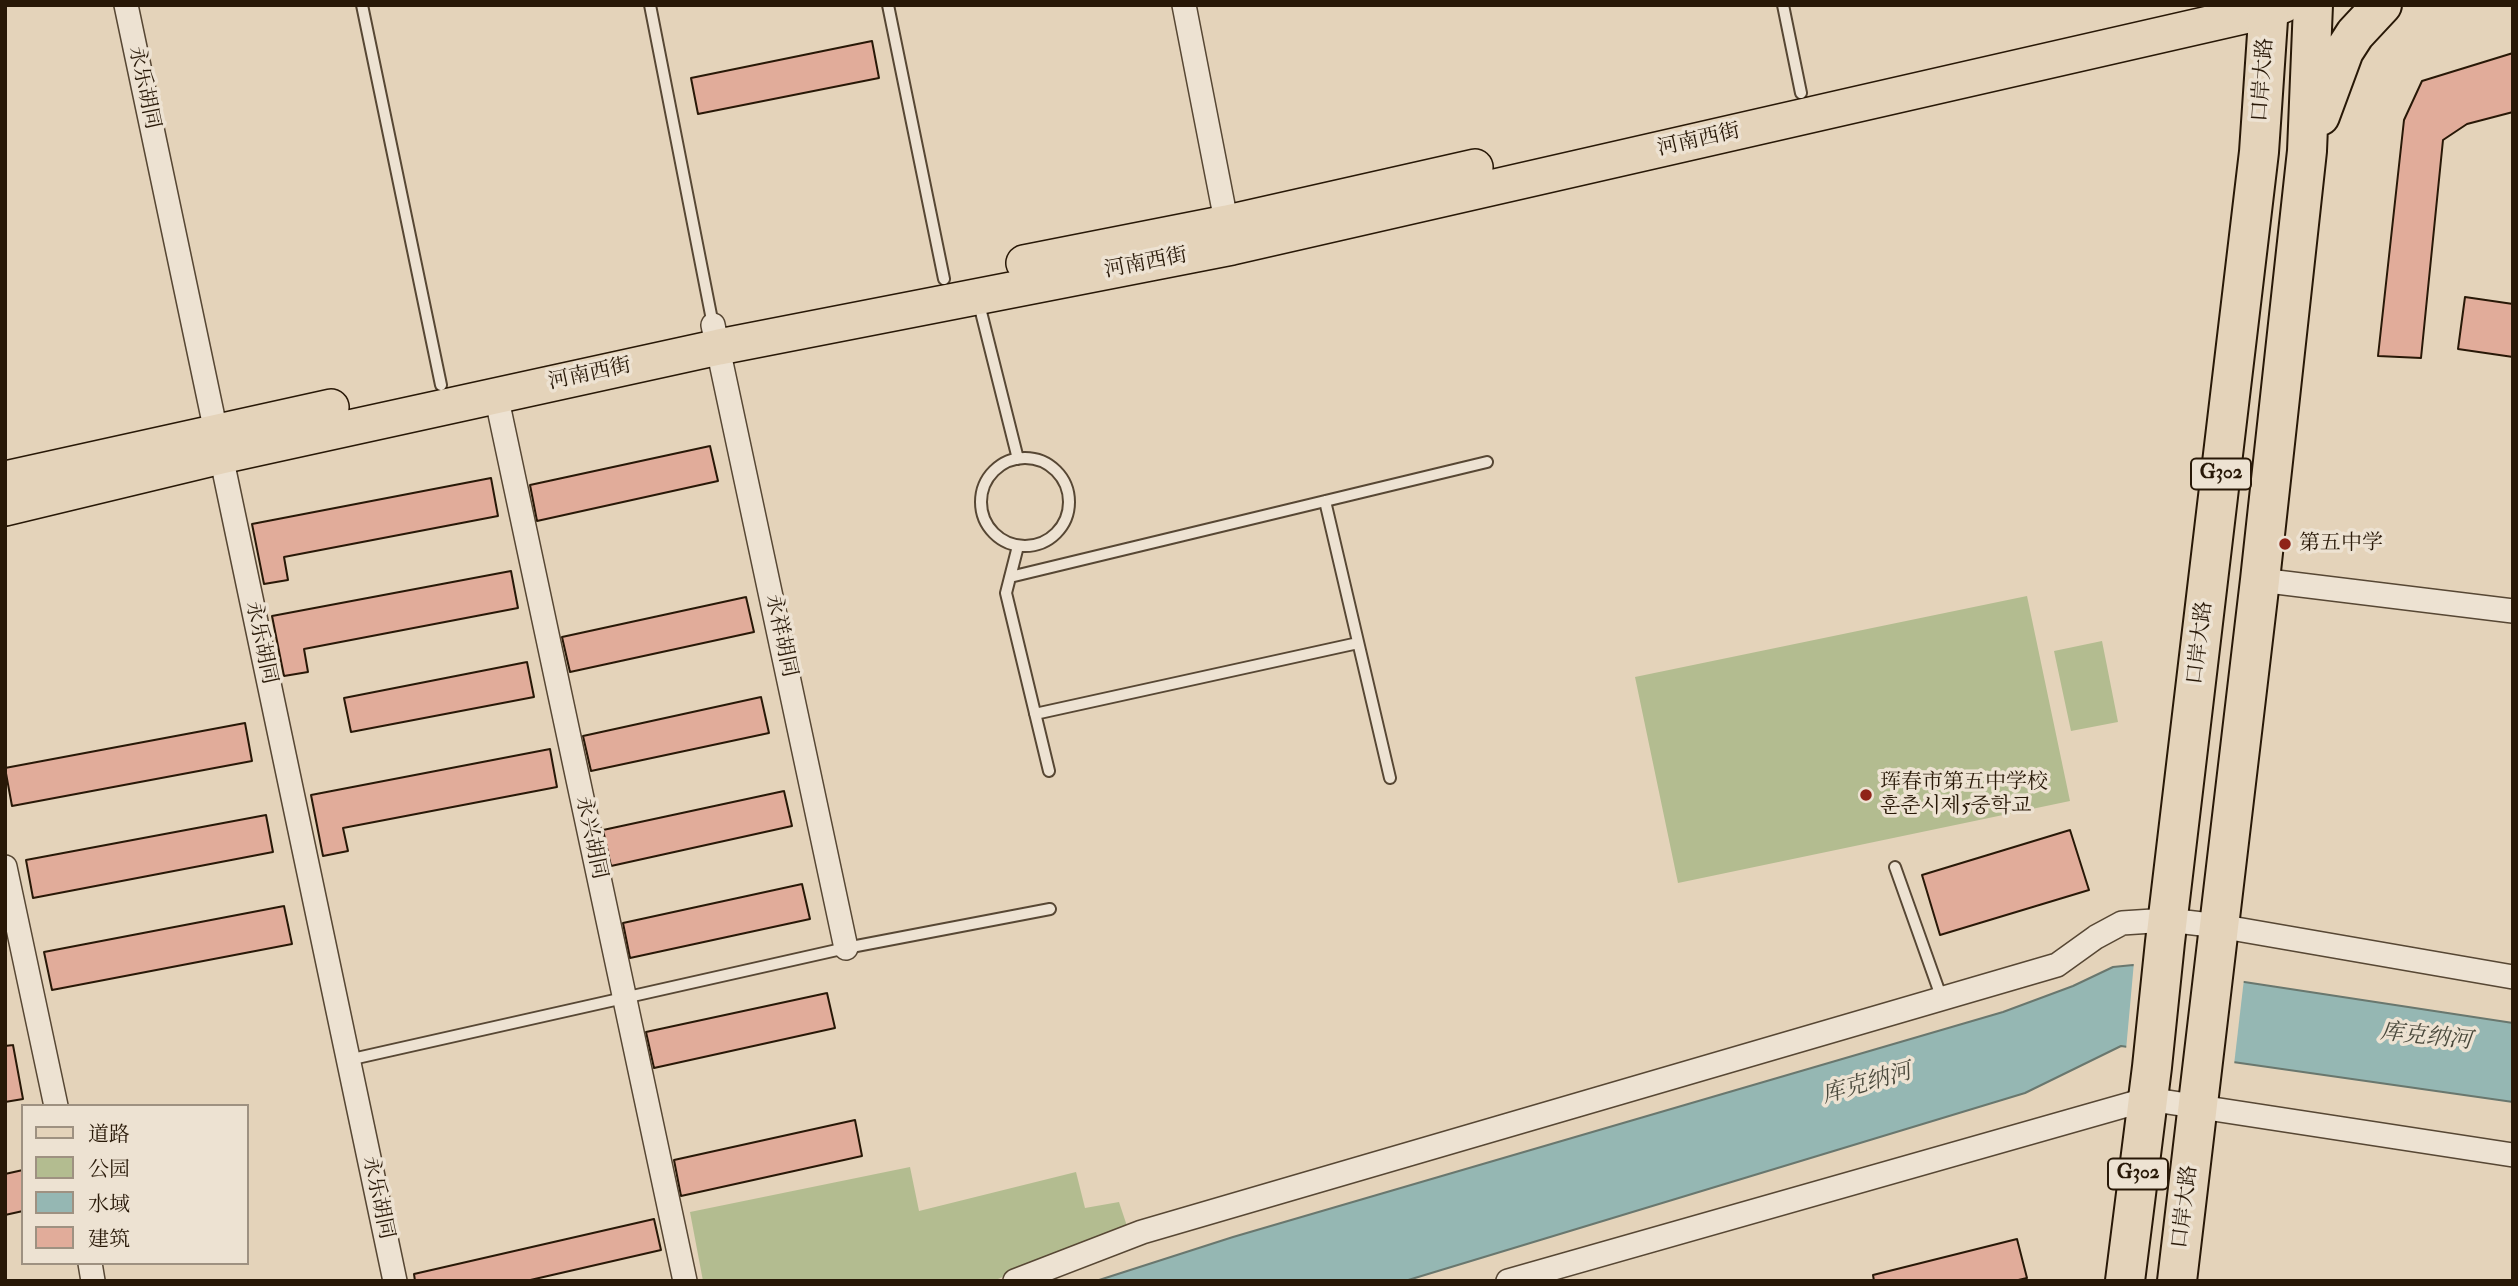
<!DOCTYPE html>
<html>
<head>
<meta charset="utf-8">
<style>
  body { margin:0 }
  #map { position:relative; width:2518px; height:1286px; overflow:hidden; background:#e4d3ba; font-family:"IM FELL Double Pica","Noto Serif SC",serif }
  canvas { display:block }
  .frame { position:absolute; inset:0; border:7px solid #281807; pointer-events:none }
  .legend { position:absolute; left:21px; top:1104px; width:228px; height:161px; box-sizing:border-box; background:#ede2d2; border:2px solid #9e9181; margin:0; padding:9px 12px; list-style:none; font-size:21px; color:#281807 }
  .legend li { display:flex; align-items:center; gap:14px; height:35px }
  .legend b { width:35px; border:2px solid #9e9181 }
</style>
</head>
<body>
<div id="map">
<canvas width="2518" height="1286"></canvas>
<div class="frame"></div>
<ul class="legend">
<li><b style="height:9px;background:#e4d3ba"></b>道路</li>
<li><b style="height:19px;background:#b3bc90"></b>公园</li>
<li><b style="height:19px;background:#95b7b3"></b>水域</li>
<li><b style="height:19px;background:#e1ac9a"></b>建筑</li>
</ul>
</div>
<script>
const ctx = document.querySelector('canvas').getContext('2d');
ctx.lineJoin = 'round';
function fillPath(path, color) { ctx.fillStyle = color; ctx.fill(path, 'evenodd'); }
const poly = rows => new Path2D(rows.map(r => 'M' + r).join(''));
function trace(path, color, width, dash) { ctx.strokeStyle = color; ctx.lineWidth = width; ctx.lineCap = dash ? 'butt' : 'round'; ctx.setLineDash(dash || []); ctx.stroke(path); }
function label(font, color, halo, rows, align = 'center') {
  ctx.font = font + ' "IM FELL Double Pica","Noto Serif SC","Noto Serif KR",serif'; ctx.lineWidth = 7; ctx.setLineDash([]); ctx.textBaseline = 'middle'; ctx.strokeStyle = halo; ctx.fillStyle = color; for (const [text, x, y, turn = 0] of rows) {
    ctx.save(); ctx.translate(x, y); ctx.rotate((+turn || 0) * Math.PI / 180); ctx.textAlign = isNaN(turn) ? turn : align; if (halo) ctx.strokeText(text, 0, 0); ctx.fillText(text, 0, 0); ctx.restore();
  }
}
fillPath(poly([
  [2027,596,2070,801,1678,883,1635,677],
  [2102,641,2118,722,2071,731,2054,651],
  [910,1167,919,1211,1076,1172,1085,1208,1119,1202,1127,1226,993,1281,703,1281,690,1212]
]), '#b3bc90');
const water = poly([
  [2133,965,2513,1023,2513,1102,2121,1046,2025,1093,1405,1281,1096,1281,1233,1237,2003,1012,2073,986,2113,967,2133,965]
]);
fillPath(water, '#95b7b3');
trace(water, '#69776e', 2);
fillPath(poly([
  [2134,962,2244,979,2234,1065,2126,1050]
]), '#e4d3ba');
const building = poly([
  [872,41,879,78,698,114,691,78,872,41],
  [2513,53,2513,112,2467,124,2443,140,2421,358,2378,356,2404,120,2422,81,2513,53],
  [2465,297,2513,304,2513,357,2458,349,2465,297],
  [710,446,718,481,537,521,530,485,710,446],
  [491,478,498,516,284,557,288,580,264,584,252,524,491,478],
  [511,571,518,608,304,649,308,672,284,676,272,616,511,571],
  [746,597,754,632,570,672,562,637,746,597],
  [527,662,534,697,351,732,344,698,527,662],
  [761,697,769,733,591,771,583,736,761,697],
  [245,723,252,761,12,806,5,768,245,723],
  [550,749,557,787,343,828,348,851,323,856,311,795,550,749],
  [784,791,792,826,611,866,603,830,784,791],
  [266,815,273,852,33,898,26,860,266,815],
  [2070,830,2089,890,1940,935,1922,875,2070,830],
  [802,884,810,919,630,958,623,923,802,884],
  [284,906,292,944,52,990,44,952,284,906],
  [827,993,835,1028,654,1068,646,1032,827,993],
  [13,1045,23,1099,5,1102,5,1046,13,1045],
  [855,1120,862,1156,681,1196,674,1160,855,1120],
  [23,1170,23,1211,5,1215,5,1174,23,1170],
  [654,1219,661,1250,526,1281,415,1281,414,1274,654,1219],
  [2017,1239,2027,1278,2014,1281,1874,1281,1873,1275,2017,1239]
]);
fillPath(building, '#e1ac9a');
trace(building, '#281807', 2);
const lane = poly([
  [362,5,441,385],
  [650,5,713,325],
  [888,5,944,279],
  [1783,5,1801,93],
  [978,300,1018,459],
  '981 502a44 44 0 1 1 88 0a44 44 0 1 1-88 0Z',
  [1325,501,1390,778],
  [1018,546,1006,593,1049,771],
  [1010,577,1487,462],
  [1035,714,1358,643],
  [1895,867,1942,999],
  [348,1060,846,948,1050,909]
]);
const street = poly([
  [126,5,395,1281],
  [1184,5,1229,236],
  [713,325,846,948],
  [496,395,685,1281],
  [2260,580,2513,611],
  [5,867,56,1106],
  [90,1263,93,1281],
  [1015,1281,1142,1232,2057,965,2096,937,2122,923,2168,920,2219,926,2513,977],
  [1508,1281,2148,1099,2513,1155]
]);
const primary = poly([
  [1024,263,1227,223,1475,167],
  [5,479,331,407],
  [5,508,221,456,719,347,1232,247,2270,10,2283,5]
]);
const highway = poly([
  [2320,116,2344,51,2355,34,2382,5],
  [2125,1281,2152,1067,2165,942,2259,152,2269,5],
  [2177,1281,2260,580,2307,151,2313,5]
]);
trace(lane, '#574734', 14);
trace(street, '#574734', 26);
trace(primary, '#281807', 38);
trace(highway, '#281807', 42);
trace(lane, '#ede2d2', 10);
trace(street, '#ede2d2', 23);
trace(primary, '#e4d3ba', 35);
trace(highway, '#e4d3ba', 38);
for (const [x, y, r, color] of [
  [2285,544,7,"#8f2418"],
  [1866,795,7,"#8f2418"]
]) { const dot = new Path2D(); dot.arc(x, y, r, 0, 2 * Math.PI); ctx.fillStyle = color; ctx.fill(dot); trace(dot, '#ede2d2', 2.5); }
for (const [x, y, w] of [
  [2221,474,60],
  [2138,1174,60]
]) { const box = new Path2D(); box.roundRect(x - w / 2, y - 15.5, w, 31, 5); ctx.fillStyle = '#ede2d2'; ctx.fill(box); trace(box, '#281807', 2); }
label('bold 19px', '#281807', null, [
  ["G302",2221,474],
  ["G302",2138,1174]
]);
label('21px', '#281807', '#ede2d2', [
  ["口岸大路",2264,80,-86],
  ["永乐胡同",143,88,78],
  ["河南西街",1699,141,-13],
  ["河南西街",1146,264,-11],
  ["河南西街",590,375,-12],
  ["永祥胡同",780,636,78],
  ["永乐胡同",260,643,78],
  ["口岸大路",2201,643,-83],
  ["永兴胡同",590,838,78],
  ["永乐胡同",377,1198,78],
  ["口岸大路",2186,1207,-83]
]);
label('21px', '#281807', '#ede2d2', [
  ["第五中学",2299,544],
  ["珲春市第五中学校",1880,783],
  ["훈춘시제5중학교",1880,807]
], 'left');
label('italic 23px', '#49483b', '#ede2d2', [
  ["库克纳河",2426,1038,6],
  ["库克纳河",1867,1085,-16]
]);
</script>
</body>
</html>
